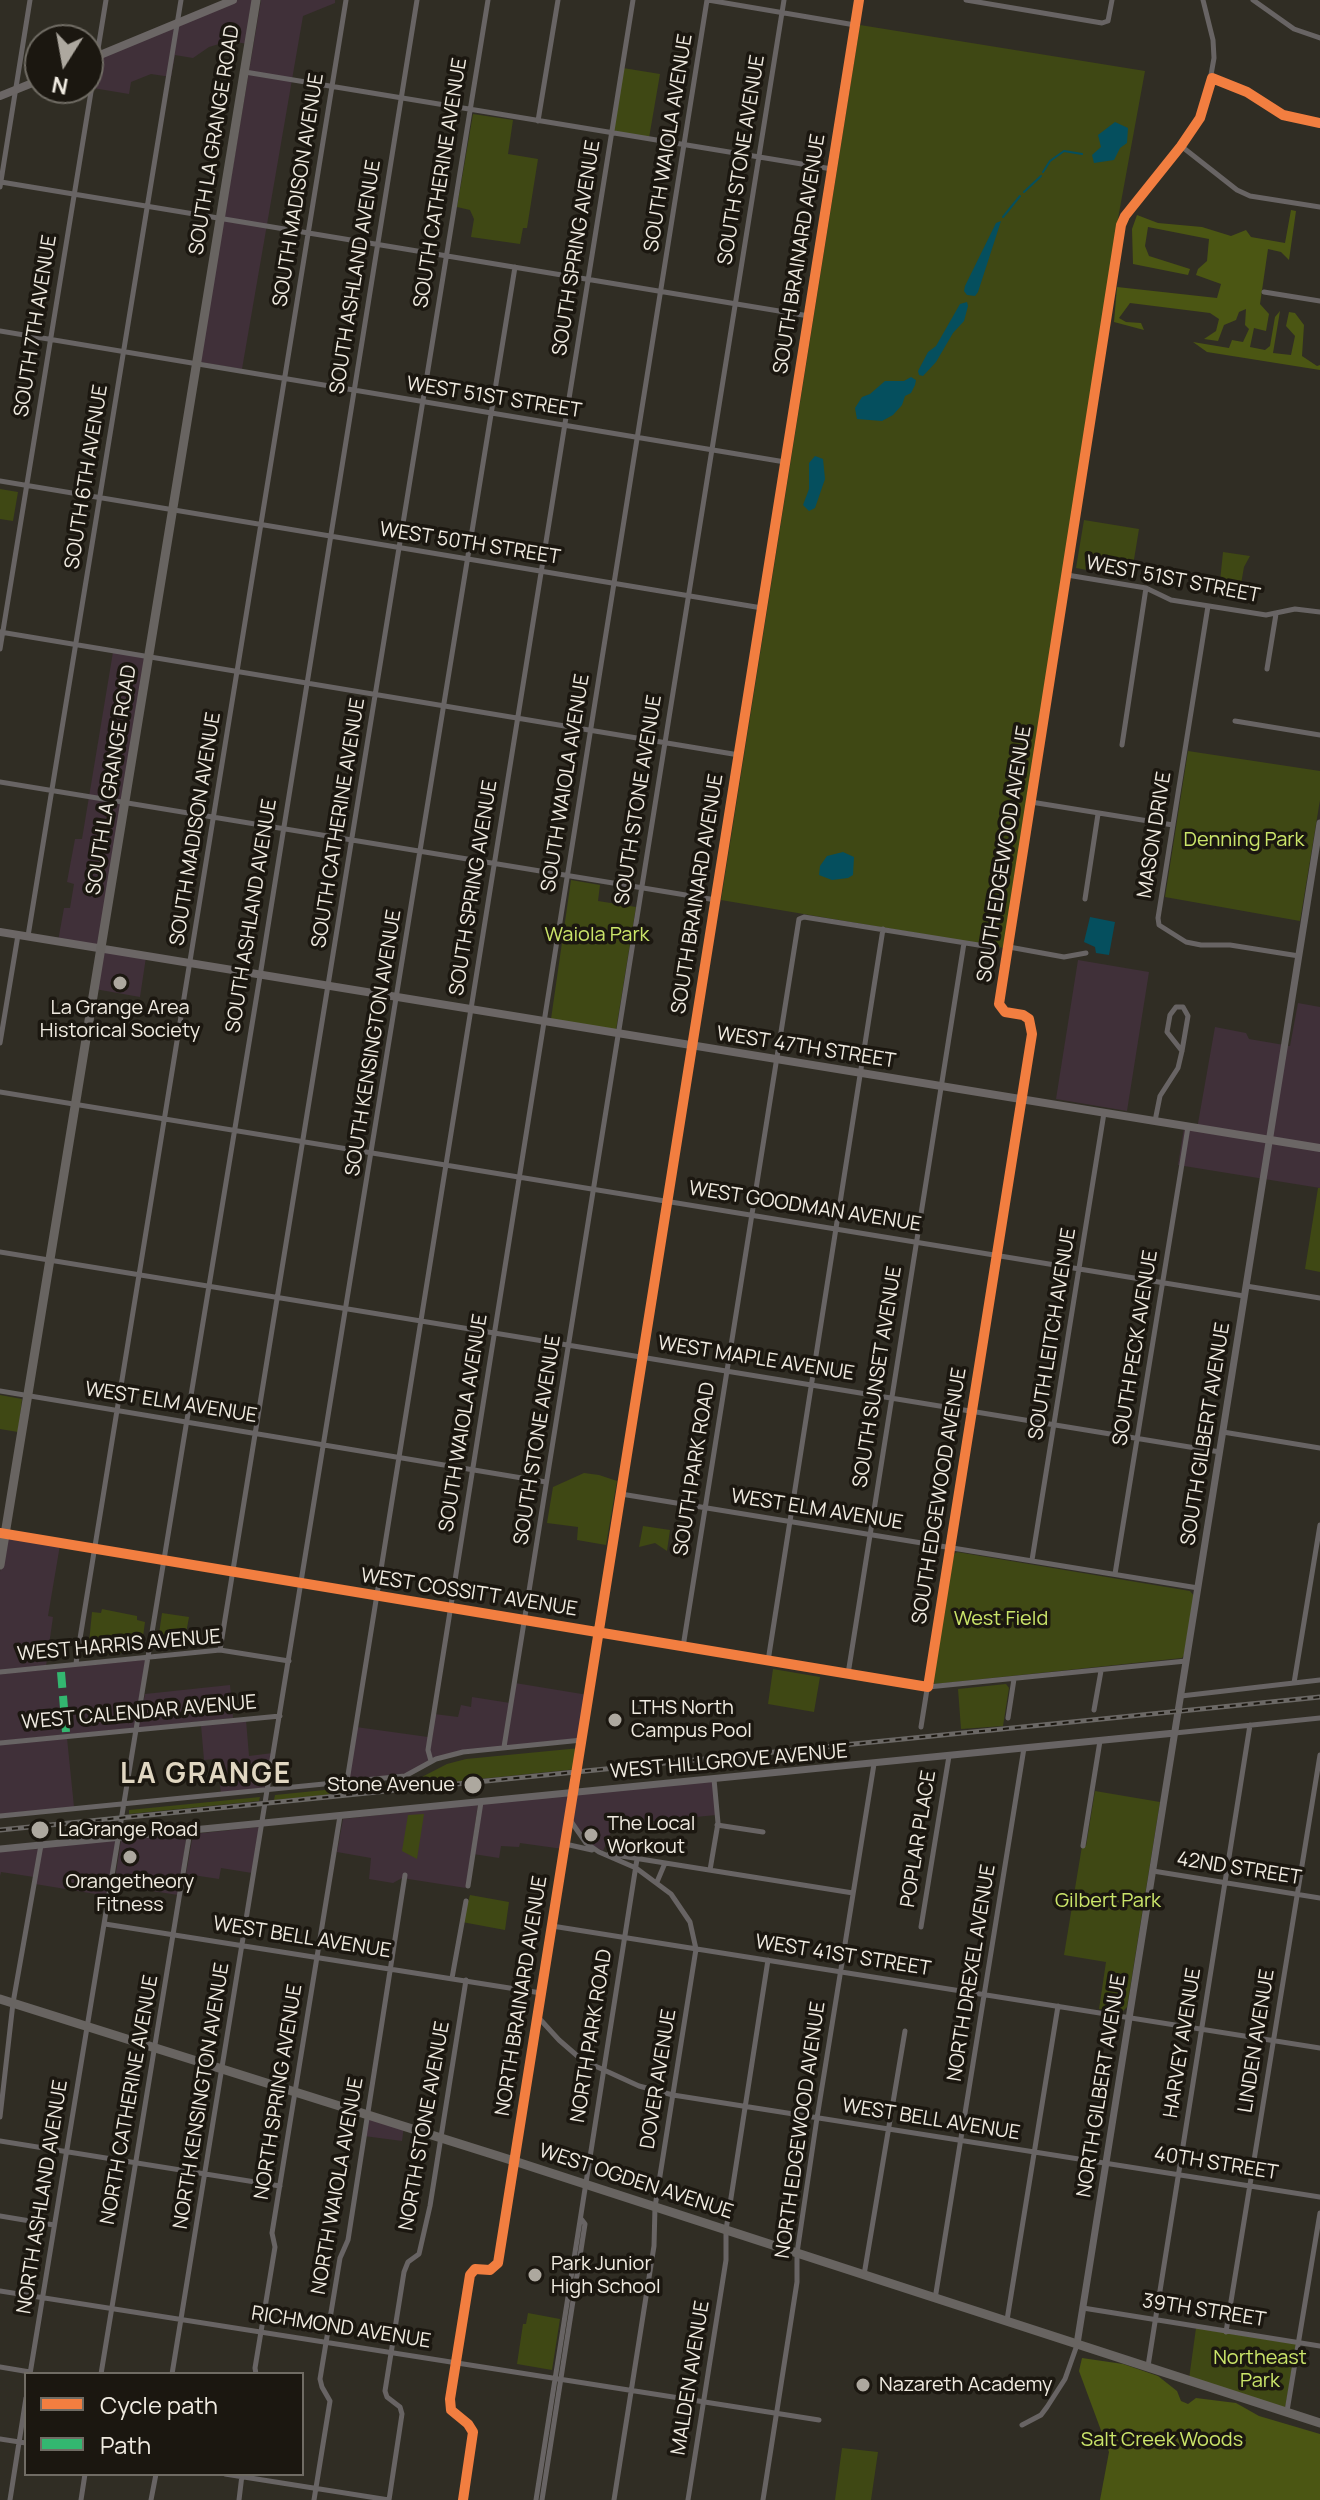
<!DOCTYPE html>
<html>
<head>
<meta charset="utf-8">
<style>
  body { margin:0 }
  #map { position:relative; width:1320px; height:2500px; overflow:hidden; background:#302d24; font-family:Manrope,sans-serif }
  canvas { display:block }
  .legend { position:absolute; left:24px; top:2372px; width:280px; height:104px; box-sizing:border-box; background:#1b1710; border:2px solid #706c64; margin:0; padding:10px 14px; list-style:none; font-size:24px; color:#f0ebe1 }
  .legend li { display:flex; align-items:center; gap:16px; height:40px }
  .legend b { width:40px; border:2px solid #706c64 }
  .north { position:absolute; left:24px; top:24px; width:80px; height:80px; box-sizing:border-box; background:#1b1710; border:2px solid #706c64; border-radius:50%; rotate:191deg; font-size:22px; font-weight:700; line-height:32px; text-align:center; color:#f0ebe1 }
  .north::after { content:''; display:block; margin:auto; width:28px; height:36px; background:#ada89f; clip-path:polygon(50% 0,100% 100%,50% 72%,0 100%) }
</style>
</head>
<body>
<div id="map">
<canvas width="1320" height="2500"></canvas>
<ul class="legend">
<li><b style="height:10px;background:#f27e40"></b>Cycle path</li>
<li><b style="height:10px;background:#33b770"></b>Path</li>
</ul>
<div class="north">N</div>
</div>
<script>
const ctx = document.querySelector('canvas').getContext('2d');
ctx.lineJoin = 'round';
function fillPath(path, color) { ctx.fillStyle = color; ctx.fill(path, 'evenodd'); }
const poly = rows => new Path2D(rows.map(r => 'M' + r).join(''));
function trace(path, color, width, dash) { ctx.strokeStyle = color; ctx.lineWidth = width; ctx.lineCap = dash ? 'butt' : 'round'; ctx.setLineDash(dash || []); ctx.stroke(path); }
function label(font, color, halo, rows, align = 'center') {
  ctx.font = font + ' Manrope,sans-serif'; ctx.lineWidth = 7; ctx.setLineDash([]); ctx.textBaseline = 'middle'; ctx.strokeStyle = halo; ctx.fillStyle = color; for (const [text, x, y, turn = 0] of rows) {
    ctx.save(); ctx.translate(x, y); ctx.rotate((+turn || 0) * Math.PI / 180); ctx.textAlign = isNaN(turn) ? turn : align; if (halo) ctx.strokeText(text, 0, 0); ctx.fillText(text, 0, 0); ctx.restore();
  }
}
fillPath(poly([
  [238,0,255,0,248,44,229,41,209,47,193,58,175,55,171,77,151,74,131,82,129,94,93,88,99,58],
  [261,0,335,0,335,3,303,16,242,369,200,362],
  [113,652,147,658,99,948,58,941,64,908,70,908,74,884,67,882,75,839,82,839],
  [101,950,146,957,140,997,95,989],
  [1078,960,1149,972,1127,1111,1056,1099],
  [1298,1003,1320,1007,1320,1188,1178,1165,1184,1128,1197,1129,1215,1027,1246,1033,1249,1039,1290,1046],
  [6,1535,60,1545,48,1616,53,1617,46,1666,0,1671,0,1572],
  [147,1658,135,1728,0,1741,0,1673],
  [515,1683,588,1695,581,1738,505,1746],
  [230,1685,233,1718,138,1728,145,1694],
  [472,1697,510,1703,503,1746,431,1760,428,1750,434,1714,458,1717,461,1705,471,1707],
  [246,1720,249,1756,273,1753,267,1788,221,1794,217,1759,204,1760,201,1725],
  [356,1727,428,1737,430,1761,411,1773,347,1780],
  [67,1738,74,1807,0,1814,0,1744],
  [713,1780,716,1815,614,1825,603,1851,587,1842,570,1817,574,1794],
  [571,1794,563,1849,520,1843,519,1847,501,1846,499,1858,473,1854,482,1804],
  [478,1804,466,1888,402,1878,393,1883,369,1879,371,1858,337,1852,343,1819],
  [259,1827,252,1873,221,1868,219,1879,186,1874,193,1834],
  [187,1833,178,1895,114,1885,121,1840],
  [117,1839,108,1896,35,1884,42,1847],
  [39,1849,34,1877,1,1872,0,1876,0,1851],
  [367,2115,404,2126,402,2141,364,2136]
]), '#403039');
fillPath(poly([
  [860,25,1145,71,1119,213,1004,948,721,900],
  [623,68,660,74,649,138,612,132],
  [473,114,513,120,508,154,538,159,527,228,523,228,520,244,471,237,474,219,470,210,457,207],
  [0,489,18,492,13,521,0,519],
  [1084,520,1139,529,1131,578,1076,568],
  [1223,552,1250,556,1244,567,1241,584,1220,581],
  [1188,751,1320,771,1320,800,1300,921,1165,897],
  [571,880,600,885,598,901,636,907,616,1030,551,1019],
  [1318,1188,1320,1188,1320,1272,1305,1269],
  [0,1395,22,1399,18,1432,0,1429],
  [584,1473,599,1475,617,1481,606,1545,577,1540,578,1527,547,1523,553,1487],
  [643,1526,670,1530,667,1551,655,1543,639,1547],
  [957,1552,1190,1591,1194,1596,1184,1655,1182,1658,935,1684,932,1681,952,1556],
  [102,1609,137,1616,137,1620,145,1622,141,1651,100,1655,99,1652,88,1653,92,1612,101,1613],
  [162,1613,189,1617,185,1639,159,1634],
  [773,1669,820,1677,814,1712,768,1704],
  [1006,1684,1009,1688,1003,1726,961,1729,958,1689],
  [580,1748,577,1769,274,1800,275,1795,414,1781,447,1764,466,1759],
  [1095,1791,1160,1802,1127,2007,1122,2012,1099,2009,1106,1962,1064,1955,1082,1846,1086,1846],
  [260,1797,259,1801,129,1814,129,1810],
  [424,1814,417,1859,402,1851,408,1815],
  [470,1895,509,1902,505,1930,462,1922],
  [528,2313,560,2319,552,2370,517,2364,523,2324,526,2324],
  [1196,2328,1296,2344,1285,2409,1189,2379],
  [842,2448,878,2452,871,2500,835,2500]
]), '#3f4814');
fillPath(poly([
  [1291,210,1296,211,1289,260,1281,252,1268,249,1260,304,1269,314,1266,331,1254,328,1250,347,1265,350,1270,346,1275,317,1280,311,1273,353,1291,355,1295,336,1286,326,1289,312,1295,313,1304,325,1302,356,1317,366,1320,365,1320,370,1207,352,1193,342,1229,348,1232,340,1243,342,1249,329,1245,325,1246,309,1239,312,1236,320,1224,325,1218,341,1204,339,1216,331,1219,319,1210,313,1130,303,1119,318,1126,322,1141,323,1144,330,1114,322,1117,287,1217,298,1221,284,1196,275,1198,269,1207,261,1209,239,1148,227,1145,246,1149,256,1190,269,1188,275,1133,264,1132,229,1137,215,1158,223,1202,227,1231,236,1246,230,1251,237,1285,243],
  [1082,2358,1123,2364,1158,2376,1177,2391,1181,2401,1188,2404,1196,2398,1236,2403,1259,2416,1320,2434,1320,2500,1100,2500,1109,2452,1079,2371]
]), '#4b5613');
fillPath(poly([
  [1115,122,1128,128,1127,143,1120,148,1114,160,1094,163,1092,155,1101,147,1098,135],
  [1001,221,978,292,975,296,967,295,964,291,965,286,996,223],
  [967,302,968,306,964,321,953,333,936,362,923,376,919,375,918,371,928,352,936,346,960,304],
  [911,377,916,380,915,385,911,393,905,396,902,405,893,415,882,421,857,419,855,408,862,397,870,394,885,381,904,381],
  [815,456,823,459,825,479,815,508,809,511,803,505,809,489,809,463],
  [843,852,854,857,853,875,848,878,832,880,819,875,820,866,827,856],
  [1090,917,1115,922,1109,955,1096,953,1095,947,1084,942]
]), '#054f5e');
trace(poly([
  [1043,172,1050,161,1064,151,1082,154],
  [1024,192,1041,176],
  [1003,217,1020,196]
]), '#054f5e', 2);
trace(poly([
  [708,0,855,25],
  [966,0,1102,23,1108,21,1112,0],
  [1253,0,1294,29,1320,38],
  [245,72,832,169],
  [1212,78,1247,92,1283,115,1320,123],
  [538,121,558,0],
  [1181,146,1237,190,1250,196,1320,207],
  [1,182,809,316],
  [0,187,30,0],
  [1264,292,1320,301],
  [0,331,785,462],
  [0,481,762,608],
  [1067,575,1146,588,1171,600,1266,615,1295,609,1320,612],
  [1208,606,1158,918,1159,925,1186,942,1201,945,1230,945,1299,956],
  [0,632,739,755],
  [0,649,106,0],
  [1267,669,1276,614],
  [1235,721,1320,735],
  [1122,745,1146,588],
  [0,782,716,900],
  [1031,802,1173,825],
  [1085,899,1098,814],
  [28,936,181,0],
  [1009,947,1064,957,1086,953],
  [0,1043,18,935],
  [0,1092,1244,1296],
  [1155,1121,1160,1096,1178,1068,1182,1051,1188,1016,1183,1007,1176,1007,1170,1015,1167,1032,1182,1051],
  [0,1252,1220,1452],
  [1246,1286,1320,1298],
  [0,1391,546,1482],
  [1223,1432,1320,1448],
  [621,1494,1198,1588],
  [0,1533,928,1687,1186,1661],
  [1032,1560,1104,1113],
  [1115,1574,1188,1127],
  [683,1647,799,919,804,917,997,948],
  [220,1650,488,0],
  [768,1661,883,929],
  [76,1663,346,0],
  [0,1672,220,1650,289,1661],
  [848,1674,964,943],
  [1294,1683,1320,1525],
  [1181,1696,1320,1680],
  [1094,1710,1101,1671],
  [1008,1718,1014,1679],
  [921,1727,1032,1034,1029,1019,1023,1015,1005,1012,999,1004,1112,281,1123,220,1181,146,1200,118,1206,103,1214,58,1213,40,1203,0],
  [1175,1733,1320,1718],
  [0,1743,280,1716],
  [504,1747,784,0],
  [431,1761,428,1750,430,1737,707,0],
  [347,1781,633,0],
  [0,1816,405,1776,436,1759,463,1752,582,1740],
  [570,1820,586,1843,599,1852,636,1868,671,1894,690,1922,696,1949,655,2207,654,2246,614,2500],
  [717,1825,763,1832],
  [565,1844,592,1850],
  [1083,1846,1100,1741],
  [609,1854,853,1893],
  [710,1870,718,1823,714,1779],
  [1153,1871,1320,1898],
  [657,1882,665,1863],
  [468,1886,481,1802],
  [105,1924,541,1993],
  [552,1926,1320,2048],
  [921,1927,949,1756],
  [452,1978,466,1901],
  [538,2017,559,2040,582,2060,639,2086,673,2095,1320,2197],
  [0,2117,13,2003,41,1845],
  [0,2141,280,2186],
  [0,2216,54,2225],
  [864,2275,905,2031],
  [0,2291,819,2420],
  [935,2299,1024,1748],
  [1083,2308,1320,2346],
  [1007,2320,1058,2006],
  [1226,2332,1320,1755],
  [1148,2366,1250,1725],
  [0,2367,30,2372],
  [30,2374,260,976,417,0],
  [101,2374,190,1831],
  [172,2374,515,267],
  [256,2374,255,2368,275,2247,272,2233,340,1816],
  [1287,2411,1320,2213],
  [1022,2425,1041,2415,1047,2407,1065,2379,1077,2345],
  [0,2439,26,2443],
  [225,2474,389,2500],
  [10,2500,26,2398],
  [81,2500,85,2474],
  [151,2500,156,2474],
  [239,2500,242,2475],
  [314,2500,330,2401,322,2387,320,2379,340,2258,348,2240,405,1875],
  [389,2500,402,2414,400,2407,387,2397,385,2391,404,2272,408,2262,419,2254,430,2206,466,1980],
  [463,2500,473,2432,468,2424,451,2410,450,2399,470,2275,475,2269,490,2270,498,2263,514,2161],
  [536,2500,637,1859],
  [542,2500,585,2224,582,2220],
  [688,2500,726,2260,726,2230,768,1960],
  [763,2500,797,2282,797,2253,817,2118,874,1764]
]), '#686464', 5);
trace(poly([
  [0,1849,1175,1733],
  [514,2161,859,0],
  [1077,2344,1320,823]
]), '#686464', 7);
trace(poly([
  [88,60,233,0],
  [0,96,40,80],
  [0,932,1320,1148]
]), '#6b6665', 8);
trace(poly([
  [0,1565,256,0],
  [0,1999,514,2161,1320,2423]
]), '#686461', 9);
const rail = poly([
  [0,1830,1320,1697]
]);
trace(rail, '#6b6865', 5);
trace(rail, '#1b1710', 2, [6]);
trace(poly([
  [61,1672,66,1732]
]), '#33b770', 8, [16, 8]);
trace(poly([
  [0,1533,928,1687,1032,1034,1029,1019,1023,1015,1005,1012,999,1004,1121,225,1125,216,1181,146,1200,118,1212,78,1247,92,1283,115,1320,123],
  [463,2500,473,2432,468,2424,451,2410,450,2399,470,2275,475,2269,490,2270,498,2263,859,0]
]), '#f27e40', 10);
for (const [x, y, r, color] of [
  [120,983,8,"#ada89f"],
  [615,1720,8,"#ada89f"],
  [473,1785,10,"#ada89f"],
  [40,1830,10,"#ada89f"],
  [591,1835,8,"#ada89f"],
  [130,1857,8,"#ada89f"],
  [535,2275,8,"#ada89f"],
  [863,2385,8,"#ada89f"]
]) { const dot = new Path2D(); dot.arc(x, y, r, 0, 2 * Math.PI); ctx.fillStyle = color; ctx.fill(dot); trace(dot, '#1b1710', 3); }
label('20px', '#f0ebe1', '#1b1710', [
  ["SOUTH LA GRANGE ROAD",215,140,-81],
  ["SOUTH WAIOLA AVENUE",669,143,-81],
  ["SOUTH STONE AVENUE",742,160,-81],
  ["SOUTH CATHERINE AVENUE",441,183,-81],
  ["SOUTH MADISON AVENUE",299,190,-81],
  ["SOUTH SPRING AVENUE",577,248,-81],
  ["SOUTH BRAINARD AVENUE",800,254,-81],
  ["SOUTH ASHLAND AVENUE",356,277,-81],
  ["SOUTH 7TH AVENUE",36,326,-81],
  ["WEST 51ST STREET",494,398,9],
  ["SOUTH 6TH AVENUE",87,477,-81],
  ["WEST 50TH STREET",470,544,9],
  ["WEST 51ST STREET",1173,580,11],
  ["SOUTH LA GRANGE ROAD",112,780,-81],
  ["SOUTH WAIOLA AVENUE",566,783,-81],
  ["SOUTH STONE AVENUE",639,800,-81],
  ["SOUTH CATHERINE AVENUE",339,823,-81],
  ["SOUTH MADISON AVENUE",196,829,-81],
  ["MASON DRIVE",1155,835,-81],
  ["SOUTH EDGEWOOD AVENUE",1005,854,-81],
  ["SOUTH SPRING AVENUE",474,888,-81],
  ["SOUTH BRAINARD AVENUE",698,894,-81],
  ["SOUTH ASHLAND AVENUE",252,916,-81],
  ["SOUTH KENSINGTON AVENUE",374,1043,-81],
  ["WEST 47TH STREET",806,1048,9],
  ["WEST GOODMAN AVENUE",805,1207,9],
  ["SOUTH LEITCH AVENUE",1053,1334,-81],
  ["SOUTH PECK AVENUE",1136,1348,-81],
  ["WEST MAPLE AVENUE",756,1359,9],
  ["SOUTH SUNSET AVENUE",878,1377,-81],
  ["WEST ELM AVENUE",171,1403,9],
  ["SOUTH WAIOLA AVENUE",464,1423,-81],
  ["SOUTH GILBERT AVENUE",1206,1434,-81],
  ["SOUTH STONE AVENUE",538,1440,-81],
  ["SOUTH PARK ROAD",695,1469,-81],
  ["SOUTH EDGEWOOD AVENUE",940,1496,-81],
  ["WEST ELM AVENUE",817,1510,9],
  ["WEST COSSITT AVENUE",469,1593,9],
  ["WEST HARRIS AVENUE",119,1646,-5],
  ["WEST CALENDAR AVENUE",139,1713,-5],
  ["WEST HILLGROVE AVENUE",729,1762,-5],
  ["POPLAR PLACE",919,1839,-81],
  ["42ND STREET",1239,1869,9],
  ["WEST BELL AVENUE",302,1938,9],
  ["WEST 41ST STREET",843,1956,9],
  ["NORTH DREXEL AVENUE",972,1973,-81],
  ["NORTH BRAINARD AVENUE",522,1996,-81],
  ["NORTH PARK ROAD",592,2036,-81],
  ["LINDEN AVENUE",1257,2041,-81],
  ["HARVEY AVENUE",1183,2043,-81],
  ["DOVER AVENUE",659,2079,-81],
  ["NORTH GILBERT AVENUE",1102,2086,-81],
  ["NORTH SPRING AVENUE",279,2092,-81],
  ["NORTH KENSINGTON AVENUE",202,2096,-81],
  ["NORTH CATHERINE AVENUE",130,2100,-80],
  ["WEST BELL AVENUE",931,2120,9],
  ["NORTH STONE AVENUE",425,2126,-80],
  ["NORTH EDGEWOOD AVENUE",801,2130,-82],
  ["40TH STREET",1216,2164,9],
  ["WEST OGDEN AVENUE",636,2182,18],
  ["NORTH WAIOLA AVENUE",338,2186,-80],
  ["NORTH ASHLAND AVENUE",43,2197,-81],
  ["39TH STREET",1204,2311,9],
  ["RICHMOND AVENUE",341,2328,9],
  ["MALDEN AVENUE",691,2378,-81]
]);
label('20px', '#cbe56a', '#1b1710', [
  ["Denning Park",1244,840],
  ["Waiola Park",597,935],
  ["West Field",1001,1619],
  ["Gilbert Park",1108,1901],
  ["Northeast",1260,2358],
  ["Park",1260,2381],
  ["Salt Creek Woods",1162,2440]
]);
label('20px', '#f0ebe1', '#1b1710', [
  ["La Grange Area",120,1008,"center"],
  ["Historical Society",120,1031,"center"],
  ["LTHS North",631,1708],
  ["Campus Pool",631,1731],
  ["Stone Avenue",455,1785,"right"],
  ["The Local",607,1824],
  ["Workout",607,1847],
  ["LaGrange Road",58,1830],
  ["Orangetheory",130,1882,"center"],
  ["Fitness",130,1905,"center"],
  ["Park Junior",551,2264],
  ["High School",551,2287],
  ["Nazareth Academy",879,2385]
], 'left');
ctx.letterSpacing = '2px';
label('bold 28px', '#e1d7c2', '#1b1710', [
  ["LA GRANGE",206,1775]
]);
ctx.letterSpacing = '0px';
</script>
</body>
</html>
